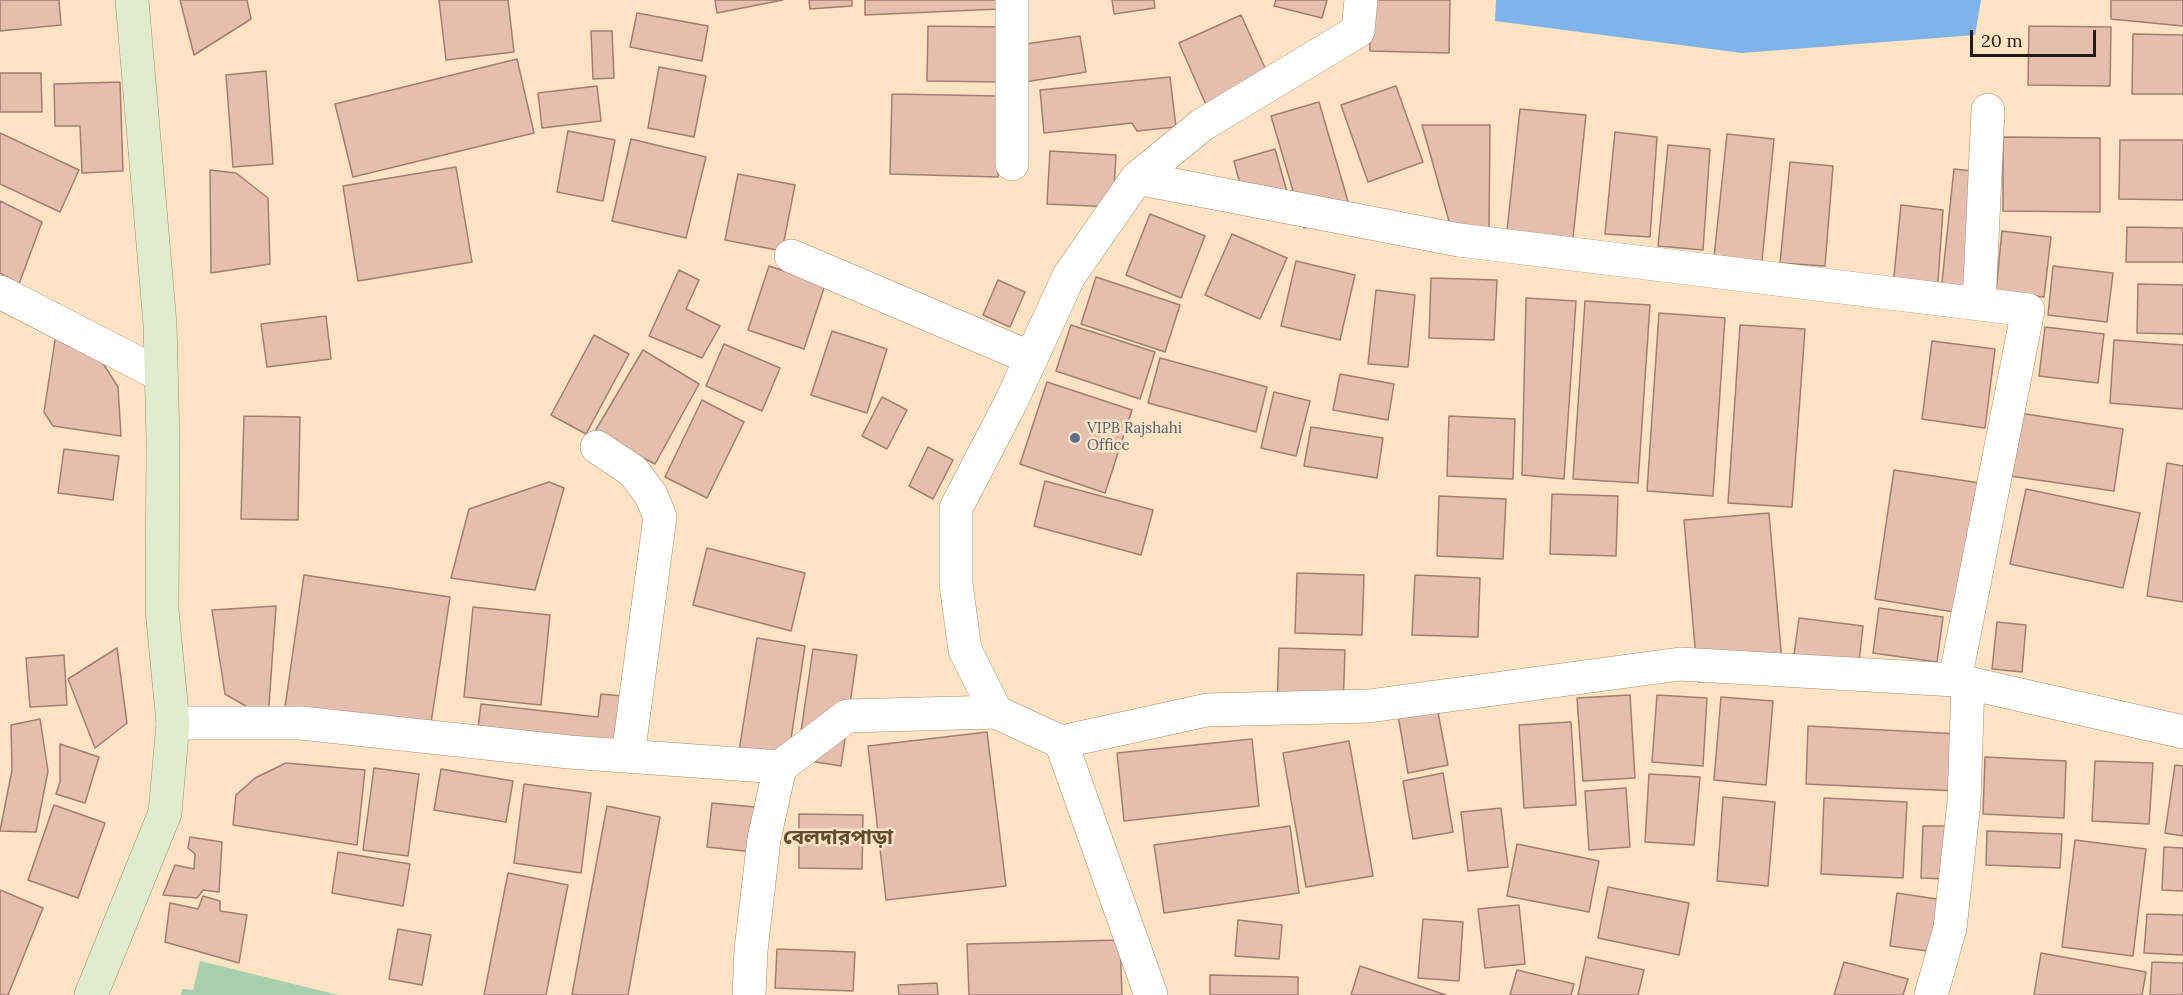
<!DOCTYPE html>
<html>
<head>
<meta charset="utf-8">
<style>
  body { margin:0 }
  #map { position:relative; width:2183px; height:995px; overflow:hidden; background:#fbe3c3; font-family:Lora,serif }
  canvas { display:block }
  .scale { position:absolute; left:1970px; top:30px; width:126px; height:27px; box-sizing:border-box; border:3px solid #231b0f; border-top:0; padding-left:8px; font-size:18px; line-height:21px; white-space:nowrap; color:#231b0f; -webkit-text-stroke:4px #fbe3c3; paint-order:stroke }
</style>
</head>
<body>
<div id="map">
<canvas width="2183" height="995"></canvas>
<div class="scale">20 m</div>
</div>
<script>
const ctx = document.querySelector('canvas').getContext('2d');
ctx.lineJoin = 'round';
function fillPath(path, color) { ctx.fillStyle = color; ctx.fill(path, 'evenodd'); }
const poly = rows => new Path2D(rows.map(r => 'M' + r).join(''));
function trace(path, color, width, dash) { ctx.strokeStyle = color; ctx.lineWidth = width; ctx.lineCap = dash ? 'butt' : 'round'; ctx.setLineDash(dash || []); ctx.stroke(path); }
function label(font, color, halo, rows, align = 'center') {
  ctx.font = font + ' Lora,"Noto Sans Bengali",serif'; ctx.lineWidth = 5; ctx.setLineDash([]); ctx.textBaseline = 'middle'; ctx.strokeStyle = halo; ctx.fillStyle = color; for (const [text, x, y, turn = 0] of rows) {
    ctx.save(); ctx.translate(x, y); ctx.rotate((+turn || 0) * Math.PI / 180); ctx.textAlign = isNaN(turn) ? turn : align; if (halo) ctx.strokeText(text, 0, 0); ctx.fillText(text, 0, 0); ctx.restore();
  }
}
fillPath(poly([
  [200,961,338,995,181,995,182,989,193,990]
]), '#a7cfae');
fillPath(poly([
  [1496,0,1981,0,1975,35,1742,53,1495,21]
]), '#7eb4e9');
const building = poly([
  [0,0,59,0,61,25,0,31,0,0],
  [180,0,247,0,251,19,194,55,180,0],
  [439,0,508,0,514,52,446,60,439,0],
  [715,0,783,0,717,13,715,0],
  [809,0,852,0,852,6,810,9,809,0],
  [865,0,998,0,999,9,865,15,865,0],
  [1112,0,1154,0,1155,8,1114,14,1112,0],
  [1276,0,1327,0,1322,18,1274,6,1276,0],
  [1370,0,1450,0,1449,53,1370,51,1370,0],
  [2111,0,2183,0,2183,26,2111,19,2111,0],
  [637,13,708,26,702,61,630,47,637,13],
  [1241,15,1270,79,1207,107,1179,43,1241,15],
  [928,26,1004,27,1003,82,927,81,928,26],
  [2029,26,2111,27,2110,86,2028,85,2029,26],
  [591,31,612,31,614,78,593,79,591,31],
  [2133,34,2183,35,2183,94,2132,94,2133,34],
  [1080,36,1086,72,1025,82,1019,45,1080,36],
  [517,59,534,133,353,177,335,104,517,59],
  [659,67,706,76,694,137,648,128,659,67],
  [266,71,273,164,233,167,226,75,266,71],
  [0,73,41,73,42,112,0,112,0,73],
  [1170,77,1176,127,1137,131,1132,123,1044,133,1040,90,1170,77],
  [120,82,123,171,82,173,80,126,55,126,54,84,120,82],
  [597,86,601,121,542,128,538,93,597,86],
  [1396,86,1423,162,1368,182,1341,105,1396,86],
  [892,94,999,96,998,177,890,174,892,94],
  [1319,102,1352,215,1304,228,1271,116,1319,102],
  [1520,109,1586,115,1572,247,1506,240,1520,109],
  [1422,125,1490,125,1489,229,1451,228,1422,125],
  [568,131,615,140,603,201,557,192,568,131],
  [1615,132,1657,137,1650,237,1605,234,1615,132],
  [0,133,79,170,60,212,0,184,0,133],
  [1727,134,1774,139,1762,261,1714,257,1727,134],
  [2003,137,2100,138,2100,212,2003,211,2003,137],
  [631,139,706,157,686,238,612,221,631,139],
  [2120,140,2183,140,2183,200,2119,199,2120,140],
  [1668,145,1710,149,1703,250,1658,246,1668,145],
  [1275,149,1289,199,1247,211,1234,161,1275,149],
  [1050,151,1116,155,1113,207,1047,204,1050,151],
  [1790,162,1833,166,1825,266,1780,263,1790,162],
  [456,167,472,262,358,281,343,186,456,167],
  [1954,169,2001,174,1989,296,1941,291,1954,169],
  [210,170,236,173,268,198,270,264,211,273,210,170],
  [738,174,795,185,782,251,725,240,738,174],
  [0,201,42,222,19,284,0,273,0,201],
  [1901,205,1943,210,1936,310,1891,307,1901,205],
  [1150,214,1205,236,1181,298,1126,275,1150,214],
  [2127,227,2183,228,2183,262,2126,262,2127,227],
  [2002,231,2051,237,2044,297,1996,291,2002,231],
  [1232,234,1287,258,1260,319,1205,295,1232,234],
  [1296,261,1355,275,1340,340,1281,326,1296,261],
  [769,266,825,285,804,349,748,330,769,266],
  [2053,266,2113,273,2107,322,2048,315,2053,266],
  [679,270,699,280,686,309,720,326,702,358,649,336,679,270],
  [1096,277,1180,305,1165,352,1081,324,1096,277],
  [1431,278,1497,280,1494,340,1429,338,1431,278],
  [998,280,1025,292,1010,327,983,315,998,280],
  [2138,284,2183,285,2183,334,2137,333,2138,284],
  [1376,290,1415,295,1408,367,1368,364,1376,290],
  [1526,298,1576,301,1564,479,1522,475,1526,298],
  [1585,301,1650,305,1638,483,1573,479,1585,301],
  [1659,313,1725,318,1713,496,1647,491,1659,313],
  [326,316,331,359,267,367,261,324,326,316],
  [1071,325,1155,352,1140,399,1056,371,1071,325],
  [1740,325,1805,329,1792,507,1728,503,1740,325],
  [2045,327,2104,334,2098,383,2039,376,2045,327],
  [832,331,887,349,867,413,811,395,832,331],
  [56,334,99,357,118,387,121,436,53,426,44,412,56,334],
  [594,335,629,354,586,434,551,415,594,335],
  [2114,340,2183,345,2183,409,2110,403,2114,340],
  [1932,341,1995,349,1985,428,1922,419,1932,341],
  [724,344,780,368,762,411,706,386,724,344],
  [643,350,699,384,655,464,594,433,643,350],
  [1160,358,1267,387,1256,432,1148,403,1160,358],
  [1340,374,1394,384,1388,420,1333,410,1340,374],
  [1047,382,1132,410,1105,493,1020,464,1047,382],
  [1274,392,1310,401,1296,456,1261,448,1274,392],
  [882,397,907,410,887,449,862,436,882,397],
  [702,400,744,422,707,498,665,477,702,400],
  [2019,413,2123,429,2114,491,2010,476,2019,413],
  [244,416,300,417,298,520,241,519,244,416],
  [1449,416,1515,419,1513,479,1447,476,1449,416],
  [1311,427,1383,438,1377,478,1304,466,1311,427],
  [928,447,953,460,933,499,909,486,928,447],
  [64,449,119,456,113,500,58,493,64,449],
  [2167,463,2183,466,2183,602,2147,596,2167,463],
  [1894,470,1980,483,1960,613,1875,599,1894,470],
  [1045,481,1153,510,1141,555,1034,526,1045,481],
  [549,482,564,488,535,590,451,578,469,509,549,482],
  [2026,489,2140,513,2123,588,2010,564,2026,489],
  [1552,494,1618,496,1616,556,1550,554,1552,494],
  [1439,496,1506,499,1503,559,1437,556,1439,496],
  [1769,513,1783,674,1698,682,1684,520,1769,513],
  [707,548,805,573,791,631,693,605,707,548],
  [1297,573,1364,575,1362,635,1295,633,1297,573],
  [304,575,450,597,430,730,285,707,304,575],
  [1415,575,1480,578,1478,637,1412,635,1415,575],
  [276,606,268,719,225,694,212,610,276,606],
  [473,607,550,615,541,705,464,697,473,607],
  [1879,608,1943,617,1937,662,1873,653,1879,608],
  [1799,618,1863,626,1858,671,1793,662,1799,618],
  [1997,622,2026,625,2022,672,1992,669,1997,622],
  [757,638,805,646,788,759,739,751,757,638],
  [117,648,127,723,95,748,68,679,117,648],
  [1279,648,1345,650,1343,710,1277,708,1279,648],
  [813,649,857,655,841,766,797,759,813,649],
  [64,655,67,705,30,707,26,658,64,655],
  [601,694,623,696,618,744,478,728,481,704,598,717,601,694],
  [1630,695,1635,778,1583,781,1577,698,1630,695],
  [1657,695,1707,698,1703,766,1652,762,1657,695],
  [1721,697,1773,701,1766,785,1714,780,1721,697],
  [1437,707,1448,765,1408,773,1398,715,1437,707],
  [40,719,48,771,36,832,0,831,12,770,11,725,40,719],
  [1571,722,1576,805,1524,808,1519,725,1571,722],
  [1808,726,1959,734,1957,791,1806,784,1808,726],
  [987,732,1006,886,886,900,868,746,987,732],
  [1252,739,1259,806,1124,821,1117,753,1252,739],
  [1349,741,1373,876,1306,887,1283,753,1349,741],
  [60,744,99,757,85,803,56,794,60,782,60,744],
  [1985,757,2066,761,2064,818,1983,814,1985,757],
  [2095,761,2153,763,2149,824,2092,821,2095,761],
  [286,763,365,770,357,845,233,825,236,795,255,778,286,763],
  [2175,765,2183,766,2183,836,2165,833,2175,765],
  [374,768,419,774,408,856,363,850,374,768],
  [441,769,513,781,506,822,434,810,441,769],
  [1443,773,1453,832,1413,839,1403,781,1443,773],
  [1649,774,1700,777,1694,845,1645,842,1649,774],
  [524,784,591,793,581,873,514,863,524,784],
  [1626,788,1630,847,1589,850,1585,791,1626,788],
  [1723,797,1775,802,1768,886,1717,881,1723,797],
  [1824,798,1907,802,1903,878,1821,874,1824,798],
  [712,803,776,809,772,854,707,847,712,803],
  [54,805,105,823,78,898,28,880,54,805],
  [607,806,660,817,628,995,577,995,572,994,607,806],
  [1501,808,1508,867,1468,871,1461,812,1501,808],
  [799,814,863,815,862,869,799,868,799,814],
  [1290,826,1299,893,1164,913,1154,845,1290,826],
  [1923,826,1949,826,1947,879,1921,878,1923,826],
  [1987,831,2062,834,2060,868,1986,865,1987,831],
  [190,837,222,842,219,892,203,890,197,898,163,895,175,865,194,869,195,854,188,848,190,837],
  [2075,840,2146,849,2133,956,2062,947,2075,840],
  [1517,844,1599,861,1589,912,1507,896,1517,844],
  [2164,847,2183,848,2183,891,2162,890,2164,847],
  [338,852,410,864,403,906,332,893,338,852],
  [508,873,568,885,546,995,484,995,508,873],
  [1608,887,1689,903,1679,955,1598,938,1608,887],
  [0,890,43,908,8,995,0,995,0,890],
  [1897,893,1943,900,1935,952,1890,946,1897,893],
  [203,896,220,901,220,911,247,915,239,963,165,942,170,903,198,909,203,896],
  [1519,905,1525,964,1485,968,1478,909,1519,905],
  [2147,914,2183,915,2183,955,2144,953,2147,914],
  [1423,919,1463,922,1459,981,1418,978,1423,919],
  [1238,920,1282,925,1279,959,1235,956,1238,920],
  [398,929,431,935,422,985,389,979,398,929],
  [1120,940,1122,995,969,995,967,944,1120,940],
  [777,949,855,952,853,991,775,988,777,949],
  [2041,953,2146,972,2142,995,2034,995,2041,953],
  [1586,957,1644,970,1638,995,1578,995,1586,957],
  [1844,962,1908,979,1903,995,1834,995,1844,962],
  [2152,962,2183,963,2183,995,2150,995,2152,962],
  [1360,966,1446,995,1351,995,1360,966],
  [1517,970,1574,984,1571,995,1510,995,1517,970],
  [1210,975,1298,977,1298,995,1210,995,1210,975],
  [937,983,938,995,899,995,898,985,937,983]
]);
fillPath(building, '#e5beaf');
trace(building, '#a27e70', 1.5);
const street = poly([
  [1012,164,1012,0],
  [1137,178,1459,240,2028,310,1955,680],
  [791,256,1031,358],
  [0,292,161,375],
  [1979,304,1988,110],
  [597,447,633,471,651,495,660,517,628,756],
  [996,712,1061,742,1151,995],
  [173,723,301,723,569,752,780,767,847,716,996,712,965,650,956,584,956,508,1011,402,1069,276,1137,178,1202,125,1358,31,1361,0],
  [1061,742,1207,710,1369,706,1680,664,1955,680,2183,732],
  [749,995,751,950,764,839,780,767],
  [1931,995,1950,928,1964,802,1968,683]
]);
const secondary = poly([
  [91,995,165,813,173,723,162,610,163,440,160,324,132,0]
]);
trace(street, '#a28c6e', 34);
trace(secondary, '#a28c6e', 34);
trace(street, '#fff', 33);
trace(secondary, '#e0ecce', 33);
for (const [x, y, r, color] of [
  [1075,438,6,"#5c6f8a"]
]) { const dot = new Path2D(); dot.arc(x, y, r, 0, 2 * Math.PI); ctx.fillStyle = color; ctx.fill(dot); trace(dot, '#fbe3c3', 2); }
label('15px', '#4e5e75', '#fbe3c3', [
  ["VIPB Rajshahi",1087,429],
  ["Office",1087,446]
], 'left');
label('bold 21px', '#604c30', '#fbe3c3', [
  ["বেলদারপাড়া",838,838]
]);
</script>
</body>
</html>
